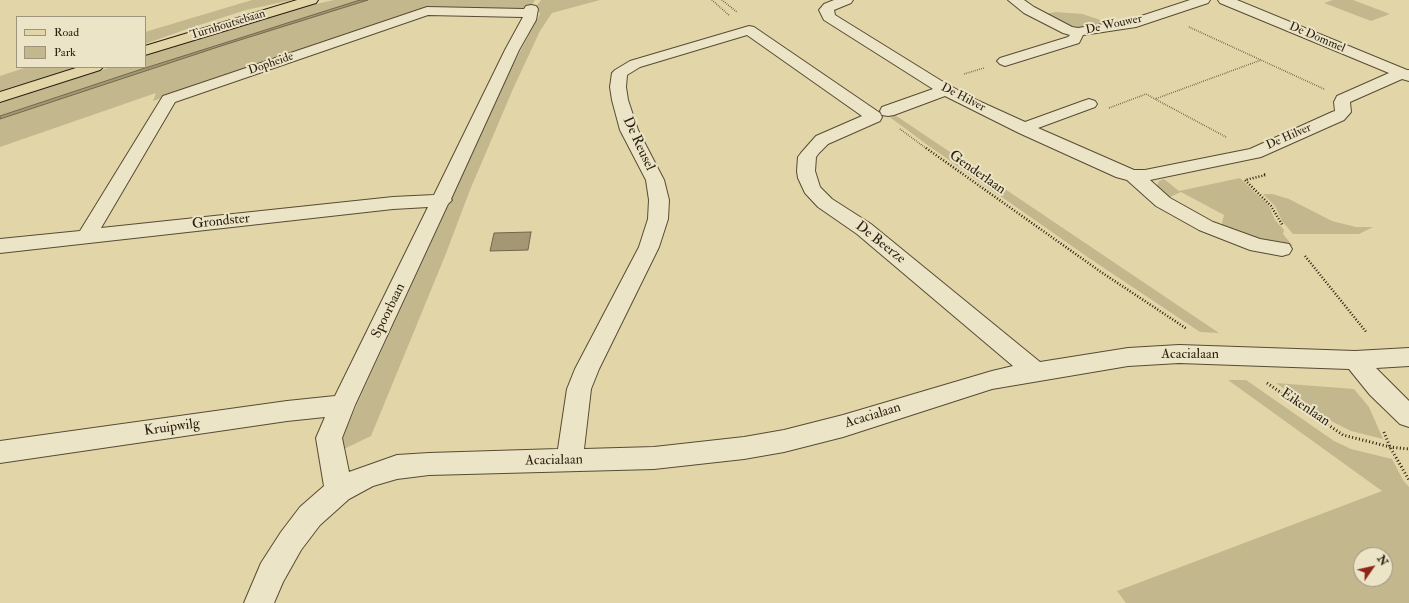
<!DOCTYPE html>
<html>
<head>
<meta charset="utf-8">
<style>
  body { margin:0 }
  #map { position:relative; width:1409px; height:603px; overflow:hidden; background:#e2d6a9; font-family:"IM FELL Double Pica",serif }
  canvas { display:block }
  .legend { position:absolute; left:16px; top:16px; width:130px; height:52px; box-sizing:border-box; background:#ece4c7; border:1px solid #9e947d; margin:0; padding:5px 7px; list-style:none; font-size:12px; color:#291d0d }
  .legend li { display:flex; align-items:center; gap:8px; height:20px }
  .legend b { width:20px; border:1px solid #9e947d }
  .north { position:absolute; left:1353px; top:547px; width:40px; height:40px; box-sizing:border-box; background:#ece4c7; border:1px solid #9e947d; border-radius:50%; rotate:56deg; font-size:11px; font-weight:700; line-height:16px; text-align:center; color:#291d0d }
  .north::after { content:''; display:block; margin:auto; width:14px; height:18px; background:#8f2418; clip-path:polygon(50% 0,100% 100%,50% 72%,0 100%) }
</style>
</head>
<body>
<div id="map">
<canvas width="1409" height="603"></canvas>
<ul class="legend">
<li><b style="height:5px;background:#e2d6a9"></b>Road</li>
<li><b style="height:11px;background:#c3b78e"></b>Park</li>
</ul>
<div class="north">N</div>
</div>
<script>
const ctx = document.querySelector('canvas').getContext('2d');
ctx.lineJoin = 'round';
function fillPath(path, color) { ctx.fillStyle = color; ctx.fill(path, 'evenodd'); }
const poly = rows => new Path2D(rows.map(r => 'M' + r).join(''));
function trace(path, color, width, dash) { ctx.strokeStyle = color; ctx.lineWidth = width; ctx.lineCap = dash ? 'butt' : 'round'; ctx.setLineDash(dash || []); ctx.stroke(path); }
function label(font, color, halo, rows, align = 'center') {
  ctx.font = font + ' "IM FELL Double Pica",serif'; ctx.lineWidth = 4; ctx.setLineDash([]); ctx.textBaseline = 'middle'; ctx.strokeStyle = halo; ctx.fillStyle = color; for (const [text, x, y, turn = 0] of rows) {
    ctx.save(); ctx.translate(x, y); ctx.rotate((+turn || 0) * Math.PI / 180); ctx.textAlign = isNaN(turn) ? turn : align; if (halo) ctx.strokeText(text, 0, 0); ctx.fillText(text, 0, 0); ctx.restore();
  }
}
fillPath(poly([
  [252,0,292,0,246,10,187,29,145,44,145,32],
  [334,0,361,0,220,44,0,116,0,103,111,67,145,67,145,56,302,7],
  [368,0,535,0,529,9,428,8,153,101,156,93,0,147,0,119,224,45],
  [541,0,600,0,552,13,540,31,513,89,470,190,445,256,371,436,344,449,342,438,347,426,512,67,540,14,539,11,534,9],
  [1333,0,1353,0,1390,14,1371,21,1324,3],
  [1056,12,1082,14,1113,24,1085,29,1072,28,1044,14],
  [27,67,78,67,0,92,0,76],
  [892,113,1219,333,1200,332,1089,258,926,144,887,115],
  [1240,178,1269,206,1275,220,1284,230,1283,234,1293,246,1271,243,1221,227,1224,215,1181,192,1168,198,1158,189,1157,186,1159,181,1164,179,1179,191],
  [1263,194,1272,194,1289,199,1332,221,1356,227,1373,227,1359,234,1293,234,1282,221,1275,206],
  [1228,380,1246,380,1334,441,1351,449,1392,459,1403,480,1409,487,1409,603,1126,603,1117,591,1382,491],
  [1361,555,1385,555,1385,579,1361,579],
  [1276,383,1354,389,1369,407,1383,439,1351,431,1333,422]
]), '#c3b78e');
const water = poly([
  [360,0,368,0,224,45,0,119,0,116,139,70,360,0],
  [531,232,528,250,490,251,494,233,531,232]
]);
fillPath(water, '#a39774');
trace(water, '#72664b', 1);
const minor = poly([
  [834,0,853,0,851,3,834,10,835,15,940,80,970,97,1025,122,1083,101,1089,99,1095,101,1097,104,1095,107,1038,128,1134,170,1145,170,1250,149,1332,112,1335,111,1334,102,1337,96,1389,73,1220,3,1218,0,1237,0,1407,70,1409,70,1409,81,1402,79,1350,102,1351,112,1344,120,1261,157,1150,180,1170,198,1213,222,1260,239,1289,244,1292,249,1289,254,1282,256,1250,250,1199,230,1156,206,1127,180,1116,177,1019,133,945,96,894,115,888,116,882,115,880,111,882,107,933,89,824,20,819,10,824,4,834,0],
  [1008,0,1024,0,1034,7,1072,27,1078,28,1129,20,1190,0,1210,0,1208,3,1136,27,1083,35,1079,43,1005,66,1000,64,997,61,1000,58,1068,37,1070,35,1063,33,1024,13,1008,0],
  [531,5,536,6,538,9,536,20,519,50,451,199,452,200,448,204,355,405,342,438,349,472,397,455,429,453,558,449,567,389,575,369,639,247,648,219,649,200,646,180,620,130,612,100,610,87,612,73,615,70,630,61,749,26,754,27,880,113,882,117,880,121,828,144,819,153,816,157,815,171,820,187,832,199,871,224,1040,362,1128,348,1179,345,1355,351,1409,348,1409,366,1376,368,1409,401,1409,427,1400,424,1370,395,1349,369,1179,363,1128,366,992,389,843,437,784,452,744,459,654,469,429,475,397,479,373,486,349,499,320,525,301,550,283,582,274,603,244,603,261,563,281,532,300,507,324,486,316,438,325,417,287,421,0,463,0,441,287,401,335,396,428,207,393,209,0,253,0,239,80,231,163,96,427,7,524,9,526,6,531,5],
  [428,15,523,17,505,50,434,195,393,197,101,228,175,102,428,15],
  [747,35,862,116,816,136,801,153,798,157,797,171,798,178,805,193,818,207,857,234,1013,366,992,371,843,415,784,430,744,437,654,447,584,449,591,389,599,369,659,247,668,219,669,200,664,180,638,130,628,100,626,87,627,75,640,67,747,35]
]);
const major = poly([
  [297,0,318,0,316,3,145,55,145,46,297,0],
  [79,67,103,67,100,70,0,102,0,92,79,67]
]);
trace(minor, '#574b34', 2);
trace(major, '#291d0d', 2);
trace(poly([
  [712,0,730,16],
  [722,0,737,12],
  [1189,27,1324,89],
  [964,74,984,68],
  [1109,108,1146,94,1155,99],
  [900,129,927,149],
  [1226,137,1155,99,1261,60]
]), '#291d0d', 1.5, [0.5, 1.5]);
trace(poly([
  [926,148,1101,272,1187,329],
  [1264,174,1266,175,1245,180,1271,206,1283,226],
  [1305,256,1367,333]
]), '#291d0d', 2.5, [1, 2]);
trace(poly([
  [1267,383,1343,435,1390,447,1409,449],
  [1384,432,1390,447,1409,480]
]), '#291d0d', 3, [1, 2.5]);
fillPath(minor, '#ece4c7');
fillPath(major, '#e2d6a9');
label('12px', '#291d0d', '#ece4c7', [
  ["Turnhoutsebaan",228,25,-17],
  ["De Wouwer",1114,25,-12],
  ["De Dommel",1317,38,23],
  ["Dopheide",271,64,-19],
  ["De Hilver",963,98,27],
  ["De Hilver",1289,137,-24]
]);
label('14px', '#291d0d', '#ece4c7', [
  ["De Reusel",638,144,65],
  ["Genderlaan",977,173,35],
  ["Grondster",221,222,-6],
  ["De Beerze",880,243,38],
  ["Spoorbaan",389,311,-64],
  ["Acacialaan",1190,355],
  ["Eikenlaan",1305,408,34],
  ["Acacialaan",873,416,-17],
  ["Kruipwilg",172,428,-8],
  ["Acacialaan",554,461,-1]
]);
</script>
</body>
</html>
